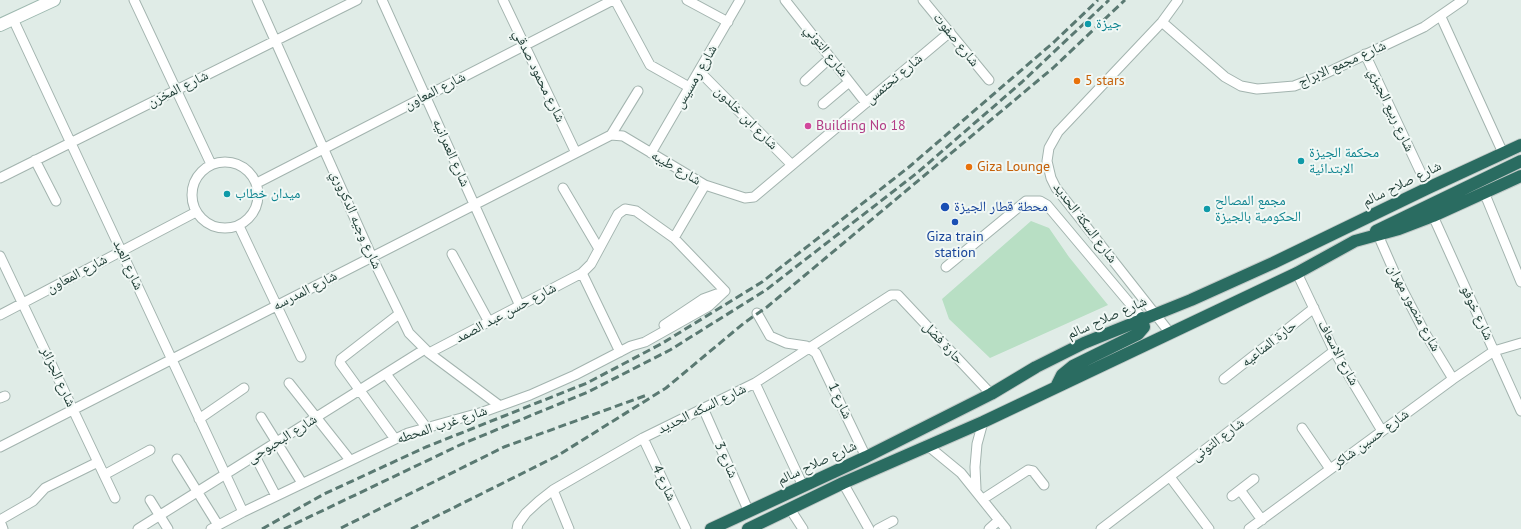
<!DOCTYPE html>
<html>
<head>
<meta charset="utf-8">
<style>
  body { margin:0 }
  canvas { display:block; background:#e0ece7 }
</style>
</head>
<body>
<canvas width="1521" height="529"></canvas>
<script>
const ctx = document.querySelector('canvas').getContext('2d');
ctx.lineJoin = 'round';
function fillPath(path, color) { ctx.fillStyle = color; ctx.fill(path, 'evenodd'); }
const poly = rows => new Path2D(rows.map(r => 'M' + r).join(''));
function trace(path, color, width, dash) { ctx.strokeStyle = color; ctx.lineWidth = width; ctx.lineCap = dash ? 'butt' : 'round'; ctx.setLineDash(dash || []); ctx.stroke(path); }
function label(font, color, halo, rows, align = 'center') {
  ctx.font = font + ' "PT Sans","Noto Naskh Arabic",sans-serif'; ctx.lineWidth = 4; ctx.setLineDash([]); ctx.textBaseline = 'middle'; ctx.strokeStyle = halo; ctx.fillStyle = color; for (const [text, x, y, turn = 0] of rows) {
    ctx.save(); ctx.translate(x, y); ctx.rotate((+turn || 0) * Math.PI / 180); ctx.textAlign = isNaN(turn) ? turn : align; if (halo) ctx.strokeText(text, 0, 0); ctx.fillText(text, 0, 0); ctx.restore();
  }
}
fillPath(poly([
  [1031,221,1049,228,1069,257,1108,305,990,358,949,319,942,299]
]), '#b8dfc4');
const street = poly([
  [134,0,211,164],
  [257,0,372,257,409,333,429,353,500,406],
  [382,0,520,306],
  [503,0,576,153],
  [615,0,650,65,689,87],
  [687,0,728,22],
  [785,0,866,103],
  [923,0,989,80],
  [1441,17,1503,153],
  [13,19,243,512],
  [1162,22,1225,77,1241,86,1257,89,1270,88,1294,86,1320,76,1424,27,1463,0],
  [1365,54,1428,188],
  [699,71,792,165],
  [805,81,830,58],
  [823,104,849,82],
  [611,135,638,91],
  [651,153,740,0],
  [35,160,56,201],
  '192 195a33 33 0 1 1 66 0a33 33 0 1 1-66 0Z',
  [0,178,357,0],
  [257,183,613,0],
  [563,188,599,249],
  [1484,192,1521,282],
  [1433,216,1521,411],
  [239,226,301,357],
  [1378,235,1400,285,1425,333,1453,379],
  [674,238,705,185],
  [452,254,489,322],
  [0,256,115,498],
  [946,267,1026,201,1040,201,1047,205,1142,318],
  [582,273,620,352],
  [1297,273,1334,351,1382,431],
  [757,313,770,336,786,343,806,346,816,353,866,457],
  [0,315,196,212],
  [664,325,703,299,725,291],
  [1170,333,1056,188,1051,178,1047,161,1049,148,1058,132,1162,22,1178,0],
  [429,353,582,273,591,264,618,214,625,209,636,211,674,238,725,291],
  [386,374,426,427],
  [1224,379,1314,308],
  [289,383,350,460],
  [755,383,803,486],
  [0,398,5,396],
  [703,408,749,512],
  [261,417,302,483],
  [199,419,244,388],
  [1302,428,1330,469],
  [643,438,686,529],
  [395,439,340,363,341,359,399,314],
  [927,445,961,473,1006,529],
  [0,447,611,135,623,136,705,185,745,198,754,197,950,32],
  [255,456,276,496],
  [177,459,218,525],
  [104,475,150,450],
  [1170,477,1209,529],
  [843,483,869,529],
  [976,489,975,467,977,444,983,422],
  [553,490,569,529],
  [1240,490,1262,520],
  [1232,496,1254,479],
  [983,499,1028,470,1033,471,1044,485],
  [150,500,168,529],
  [790,509,803,529],
  [0,520,33,501,45,488,98,462],
  [0,521,3,529],
  [138,529,425,349],
  [211,529,243,512,408,433,483,412,530,395,575,375,631,346,645,342,709,306,725,291],
  [517,529,518,524,526,513,539,501,553,490,643,438,755,383,891,295,898,295,991,394],
  [878,529,893,521],
  [989,529,999,520],
  [1101,529,1334,351],
  [1249,529,1453,379,1494,351,1521,343]
]);
const secondary = poly([
  [0,25,54,0]
]);
const highway = poly([
  [1376,231,1521,161],
  [1057,385,1062,375,1073,366,1138,334,1144,327,1142,318],
  [711,529,866,457,991,394,1036,367,1084,343,1191,300,1273,263,1428,188,1521,145],
  [748,529,843,483,983,422,1297,273,1355,241,1399,229,1433,216,1521,176]
]);
trace(street, '#a3b4af', 11);
trace(secondary, '#9eb9b0', 14);
trace(highway, '#c1c9c7', 14);
trace(street, '#fff', 9);
trace(secondary, '#fff', 12);
trace(highway, '#2a6c61', 12);
trace(poly([
  [341,528,504,447,647,395],
  [262,529,324,494,426,447,587,383,661,344,762,282,909,167,1054,42,1098,0],
  [284,529,462,444,588,392,670,350,766,290,917,173,1022,82,1109,0],
  [411,529,557,456,666,388,744,323,767,307,1053,68,1125,0]
]), '#5a7972', 3, [8, 4]);
for (const [x, y, r, color] of [
  [1088,24,4,"#0f9aa8"],
  [1077,81,4,"#e8710a"],
  [808,126,4,"#d1479c"],
  [1301,161,4,"#0f9aa8"],
  [969,167,4,"#e8710a"],
  [227,194,4,"#0f9aa8"],
  [945,207,5,"#1a4fb4"],
  [1207,209,4,"#0f9aa8"],
  [955,222,4,"#1a4fb4"]
]) { const dot = new Path2D(); dot.arc(x, y, r, 0, 2 * Math.PI); ctx.fillStyle = color; ctx.fill(dot); trace(dot, '#f1f8f5', 1.5); }
label('14px', '#0d838f', '#f1f8f5', [
  ["جيزة",1096,24],
  ["محكمة الجيزة",1309,153],
  ["الابتدائية",1309,169],
  ["ميدان خطاب",235,194],
  ["مجمع المصالح",1215,201],
  ["الحكومية بالجيزة",1215,217]
], 'left');
label('14px', '#203e37', '#f1f8f5', [
  ["شارع صفوت",956,40,51],
  ["شارع التوني",826,51,52],
  ["شارع مجمع الابراج",1342,64,-24],
  ["شارع محمود صدقي",539,76,64],
  ["شارع رمسيس",696,77,-60],
  ["شارع تحتمس",894,79,-40],
  ["شارع المخزن",178,89,-26],
  ["شارع المعاون",435,91,-27],
  ["شارع ربيع الجيزي",1391,110,65],
  ["شارع ابن خلدون",746,118,45],
  ["شارع العمرانيه",451,153,66],
  ["شارع طيبه",676,168,30],
  ["شارع صلاح سالم",1402,184,-26],
  ["شارع وجيه الدكروري",356,220,66],
  ["شارع السكة الحديد",1085,223,53],
  ["شارع العبد",128,265,65],
  ["شارع المعاون",77,274,-28],
  ["شارع المدرسه",305,291,-27],
  ["شارع منصور مهران",1414,308,62],
  ["شارع حسن عبد الصمد",506,313,-28],
  ["شارع خوفو",1477,313,65],
  ["شارع صلاح سالم",1107,318,-24],
  ["حارة فضل",943,343,47],
  ["حارة المناعيه",1269,344,-38],
  ["شارع الاسعاف",1338,353,62],
  ["شارع الجزائر",58,377,65],
  ["شارع 1",840,401,65],
  ["شارع السكه الحديد",702,409,-26],
  ["شارع غرب المحطه",442,425,-18],
  ["شارع البحبوحى",282,439,-32],
  ["شارع حسين شاكر",1371,439,-36],
  ["شارع التونى",1218,440,-37],
  ["شارع 3",726,460,66],
  ["شارع صلاح سالم",817,463,-25],
  ["شارع 4",664,483,65]
]);
label('14px', '#c56008', '#f1f8f5', [
  ["5 stars",1085,81],
  ["Giza Lounge",977,167]
], 'left');
label('14px', '#b23c85', '#f1f8f5', [
  ["Building No 18",816,126]
], 'left');
label('14px', '#164399', '#f1f8f5', [
  ["محطة قطار الجيزة",954,207],
  ["Giza train",955,237,"center"],
  ["station",955,253,"center"]
], 'left');
</script>
</body>
</html>
